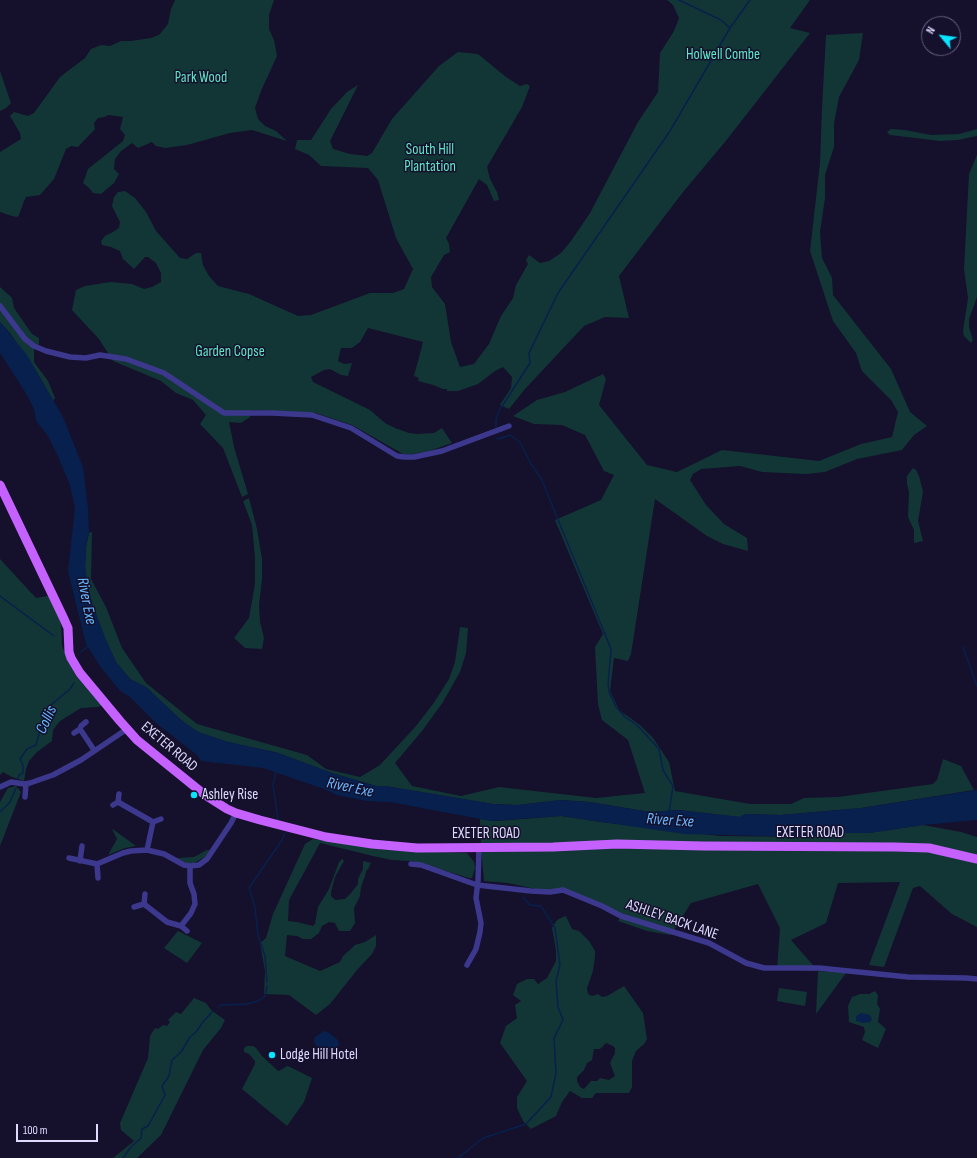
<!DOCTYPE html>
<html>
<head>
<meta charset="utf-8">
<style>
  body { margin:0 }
  #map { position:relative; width:977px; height:1158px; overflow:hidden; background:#15102c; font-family:"Sofia Sans Condensed",sans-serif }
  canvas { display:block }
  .north { position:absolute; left:921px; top:16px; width:40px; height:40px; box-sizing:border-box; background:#15102c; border:1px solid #666180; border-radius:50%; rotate:299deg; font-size:11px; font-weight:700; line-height:16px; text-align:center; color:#dfdbff }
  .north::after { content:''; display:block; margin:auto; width:14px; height:18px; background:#07e4ff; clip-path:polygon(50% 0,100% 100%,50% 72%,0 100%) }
  .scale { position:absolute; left:16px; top:1124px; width:82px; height:18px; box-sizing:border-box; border:2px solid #dfdbff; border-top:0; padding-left:5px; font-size:12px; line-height:14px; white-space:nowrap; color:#dfdbff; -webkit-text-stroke:3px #15102c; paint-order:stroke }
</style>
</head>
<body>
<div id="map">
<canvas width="977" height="1158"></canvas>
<div class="north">N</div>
<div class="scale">100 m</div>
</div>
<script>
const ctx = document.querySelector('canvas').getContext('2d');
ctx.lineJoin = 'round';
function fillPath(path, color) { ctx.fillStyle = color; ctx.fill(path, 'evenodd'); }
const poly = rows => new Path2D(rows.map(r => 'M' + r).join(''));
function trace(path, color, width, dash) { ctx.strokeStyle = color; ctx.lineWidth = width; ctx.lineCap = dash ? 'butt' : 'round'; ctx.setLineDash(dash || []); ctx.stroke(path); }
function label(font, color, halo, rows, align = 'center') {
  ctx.font = font + ' "Sofia Sans Condensed",sans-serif'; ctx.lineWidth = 3; ctx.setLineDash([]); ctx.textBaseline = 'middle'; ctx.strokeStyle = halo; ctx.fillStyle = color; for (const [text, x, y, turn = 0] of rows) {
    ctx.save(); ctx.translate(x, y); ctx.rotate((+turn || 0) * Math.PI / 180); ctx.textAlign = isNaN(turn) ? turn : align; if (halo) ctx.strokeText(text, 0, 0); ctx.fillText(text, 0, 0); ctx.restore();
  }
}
fillPath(poly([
  [175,0,274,0,269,15,269,29,274,40,277,56,261,91,255,108,258,119,265,126,276,131,287,141,252,130,230,133,187,145,165,148,156,146,152,142,138,148,132,143,121,151,115,159,114,169,119,174,114,183,101,194,93,193,89,188,83,183,88,169,123,141,125,135,120,129,123,117,109,115,104,117,98,118,94,123,95,129,78,147,71,146,66,149,54,179,40,195,26,197,24,201,19,215,17,217,12,216,0,212,0,152,21,139,20,133,10,116,14,112,28,116,34,113,60,77,85,58,91,49,101,45,110,46,121,41,131,41,151,38,159,35,168,24,171,9],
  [667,0,810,0,790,28,810,33,725,142,683,192,619,276,629,318,605,317,584,326,525,389,509,409,500,405,511,388,512,377,503,367,495,371,478,384,458,391,447,391,447,389,443,389,433,385,418,381,419,378,414,376,423,342,368,328,360,342,352,348,341,348,338,361,344,364,352,363,348,376,341,375,330,369,324,370,311,377,313,382,370,410,385,423,395,428,409,433,418,434,434,433,442,428,452,443,429,451,413,454,403,454,352,425,316,413,251,410,250,417,241,423,229,422,234,447,248,494,242,497,223,448,200,424,206,415,193,400,176,393,161,381,113,361,99,339,72,310,76,290,85,286,111,282,132,284,144,289,152,287,161,282,161,273,156,263,148,257,145,257,134,269,123,259,120,251,111,247,102,245,101,241,105,236,113,232,119,228,120,222,112,206,114,197,118,192,125,191,135,198,146,212,156,231,180,258,187,259,196,253,201,253,203,265,209,276,218,286,249,294,298,316,311,315,370,293,393,293,404,289,413,269,396,238,378,180,368,168,321,166,309,155,295,149,297,140,311,140,331,109,347,92,358,85,330,141,333,149,350,154,367,156,372,153,392,119,439,66,458,52,478,54,506,77,520,86,527,84,530,86,522,107,487,167,490,179,497,192,499,200,494,201,487,185,479,179,446,238,449,244,450,252,444,255,431,277,432,287,445,304,451,342,460,367,474,364,489,344,501,316,513,298,516,285,528,264,526,260,529,255,540,263,549,261,561,253,571,241,590,213,638,122,658,92,660,53,674,31,679,18,673,5],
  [863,33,859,60,839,97,834,123,834,147,825,175,825,198,820,232,822,258,832,278,833,295,891,369,910,412,927,426,914,435,902,450,857,459,825,472,806,474,762,472,740,466,701,469,693,474,690,480,706,505,724,524,747,538,748,551,723,544,707,536,655,499,631,654,628,661,614,658,610,691,619,710,640,725,653,738,669,762,675,791,750,804,791,804,804,798,838,797,933,784,937,780,943,759,961,766,974,790,861,808,781,815,745,814,740,817,678,810,650,812,589,802,561,800,518,805,493,804,385,786,376,786,332,773,278,753,228,742,198,732,181,720,146,687,130,679,116,662,105,638,90,599,85,567,86,547,89,533,92,532,91,579,106,607,122,648,146,683,197,724,307,755,326,769,360,777,380,765,416,726,433,704,449,679,455,662,460,627,468,628,466,653,460,672,443,702,422,731,395,763,412,786,461,796,499,787,596,798,645,793,628,740,602,720,598,704,595,647,603,634,555,520,601,500,614,475,604,471,585,435,562,425,534,424,513,416,537,400,565,392,603,374,606,379,599,405,647,465,677,472,722,450,819,461,861,444,892,437,898,412,891,400,862,371,856,353,833,321,810,251,820,163,822,108,826,35],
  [0,71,11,103,6,108,0,111],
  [891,129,905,130,931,135,959,134,977,129,977,136,958,140,940,141,890,135,887,132],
  [977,155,977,297,969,319,969,327,973,340,971,343,964,336,963,331,968,298,964,269,969,174],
  [0,287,12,298,14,308,32,334,39,338,39,344,34,349,34,362,48,381,55,398,53,401,41,379,10,333,0,322],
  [913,468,916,470,919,476,923,492,918,521,923,541,914,543,914,530,908,517,909,492,907,484,907,476],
  [249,498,257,529,262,559,262,579,259,605,260,622,264,638,262,649,245,648,234,638,249,618,255,584,255,558,252,525,243,501],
  [0,559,36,598,48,596,61,620,62,646,69,663,102,705,98,707,81,708,60,721,53,730,52,741,37,752,29,761,26,769,24,781,12,777,3,772,0,775],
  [16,786,21,792,0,846,0,802,8,788],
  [561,816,601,822,720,836,807,837,837,833,869,833,923,825,961,832,977,837,977,927,952,914,920,886,913,888,884,967,869,965,900,882,838,883,826,923,791,940,818,971,846,973,816,1014,818,971,777,969,780,928,758,884,691,903,671,935,647,931,618,921,621,916,563,890,550,892,508,883,484,881,481,847,480,819,496,821],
  [112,829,114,830,136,846,125,848,108,855,117,839],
  [313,839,385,850,467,853,474,862,475,868,472,878,469,878,413,861,410,861,392,860,373,856,320,843,289,900,288,921,297,922,313,926,315,924,318,907,329,889,339,862,342,859,344,861,335,877,331,892,331,896,335,900,345,899,351,893,358,884,358,879,363,869,363,861,371,863,368,869,366,871,365,876,361,887,360,896,354,908,355,923,350,931,339,931,335,923,329,922,322,926,319,933,311,939,303,939,297,936,287,935,285,956,320,971,340,962,343,956,355,945,365,942,376,935,376,946,372,954,357,970,330,1004,316,1015,289,995,264,994,265,971,260,943,266,938,273,914,305,844],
  [207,850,210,850,205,857,194,863,187,863,177,858,194,857],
  [566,916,572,929,579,931,589,941,595,951,595,956,593,971,587,988,588,994,592,996,598,994,602,997,607,996,624,986,643,1013,647,1039,644,1044,636,1051,632,1061,632,1087,629,1093,596,1093,592,1098,582,1098,570,1091,562,1102,556,1116,531,1129,523,1121,517,1108,517,1097,527,1081,500,1043,506,1026,517,1018,515,1005,521,1001,513,995,517,984,527,979,534,979,538,984,547,978,556,961,556,950,552,928,557,920,563,917],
  [606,1043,613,1046,615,1048,615,1053,610,1063,615,1076,609,1080,600,1078,597,1081,591,1081,584,1089,580,1087,577,1081,577,1077,584,1070,587,1063,592,1060,594,1049,600,1049],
  [178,931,202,943,187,963,164,948],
  [779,988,807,992,805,1006,777,1001],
  [875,991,878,995,877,1004,880,1009,878,1022,886,1029,878,1048,862,1040,865,1032,864,1027,849,1022,848,1006,852,997,860,994,869,994],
  [194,998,206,1003,211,1010,225,1020,221,1028,203,1050,161,1135,137,1158,113,1158,134,1141,121,1130,120,1123,148,1058,150,1036,155,1028,158,1029,163,1025,167,1026,170,1022,168,1020,176,1012,181,1014],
  [247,1046,253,1046,256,1048,262,1056,277,1070,279,1071,287,1066,290,1067,312,1078,304,1102,287,1126,242,1089,255,1064,255,1061,249,1054,244,1052,244,1048]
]), '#123635');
fillPath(poly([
  [0,322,27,355,63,417,83,467,88,508,89,533,86,547,85,567,90,597,105,638,116,662,130,679,146,687,181,720,198,732,228,742,278,753,332,773,376,786,385,786,493,804,518,805,561,800,589,802,650,812,678,810,740,817,745,814,781,815,861,808,977,790,977,820,923,825,869,833,837,833,807,837,684,834,561,816,491,821,390,802,366,801,337,795,324,789,263,768,201,761,197,755,156,723,129,696,120,691,100,666,86,644,68,571,75,508,70,485,56,452,48,436,36,421,34,409,27,395,0,353],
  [861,1013,870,1015,872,1019,870,1022,863,1023,856,1021,856,1016],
  [324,1031,328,1032,338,1040,339,1045,336,1050,326,1052,320,1049,315,1044,314,1041,315,1037]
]), '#08204d');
trace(poly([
  [679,0,721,20,730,28],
  [496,427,496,419,499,411,530,363,529,353,558,293,670,131,730,28,750,0],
  [497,438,499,439,510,435,520,442,531,464,541,478,611,649,608,685,609,692,616,707,625,717,637,725,659,749,663,770,673,786,669,812],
  [0,596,54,636],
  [963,647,977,686],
  [81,652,88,646],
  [276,771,273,785,278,819],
  [18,779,19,775,23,773,23,765,20,759,27,749,36,745,42,723,51,705,70,689,74,683],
  [0,812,10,802,16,788],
  [267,982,265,956,258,935,255,907,249,888,282,840,285,833],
  [219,1007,220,1005,247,1004,258,1001,265,996,267,986],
  [123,1158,131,1147,141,1138,142,1129,148,1126,165,1095,162,1086,169,1076,172,1060,181,1052,190,1037,196,1032,203,1022,213,1011],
  [458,1158,483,1138,526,1124,551,1097,556,1073,554,1038,563,1020,558,1007,556,981,560,965,555,928,541,906,530,905,523,897]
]), '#08204d', 1.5);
trace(poly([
  [0,306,25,339,34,346,46,351,70,357,86,358,100,355,126,359,164,373,224,413,272,413,312,415,351,428,397,456,404,457,414,457,442,451,509,426],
  [80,729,94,750],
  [74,733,80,729,81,726,86,722],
  [0,787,11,782,24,784,30,783,53,775,81,760,127,729],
  [25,797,26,784],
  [118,802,153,822,147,850],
  [113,805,118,802,119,794],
  [153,822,161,819],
  [69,858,97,864,123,853,131,851,147,850,164,854,184,865,190,866,199,865,207,859,231,823,236,813],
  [80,861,82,846],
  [97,864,98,878],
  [411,864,421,865,477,885,531,891,550,892,563,890,602,906,621,916,709,943,746,963,764,968,819,968,908,977,966,978,977,979],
  [144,904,145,894],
  [134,907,144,904,167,922,181,926],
  [187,931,181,926,191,913,195,904,194,894,190,883,190,866],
  [467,965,476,949,480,932,481,923,476,898,478,881,479,848]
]), '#3c388d', 5.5);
trace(poly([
  [0,485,64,619,68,628,69,652,71,658,80,673,120,721,137,740,205,795,227,809,236,813,260,820,326,837,372,844,417,848,553,847,617,844,703,846,895,847,929,848,977,859]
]), '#c562ff', 9);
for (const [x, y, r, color] of [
  [194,795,4,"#07e4ff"],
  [272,1055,4,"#07e4ff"]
]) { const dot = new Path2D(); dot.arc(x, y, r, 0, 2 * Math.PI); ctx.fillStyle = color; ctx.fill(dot); trace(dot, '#15102c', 1.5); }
label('15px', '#5ee7c6', '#15102c', [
  ["Holwell Combe",723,55],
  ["Park Wood",201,78],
  ["South Hill",430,150],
  ["Plantation",430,167],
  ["Garden Copse",230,352]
]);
label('15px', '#dfdbff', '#15102c', [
  ["EXETER ROAD",169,747,40],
  ["EXETER ROAD",810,833],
  ["EXETER ROAD",486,834],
  ["ASHLEY BACK LANE",672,920,19]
]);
label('15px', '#dfdbff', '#15102c', [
  ["Ashley Rise",202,795],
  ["Lodge Hill Hotel",280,1055]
], 'left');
label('italic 16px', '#69b8ff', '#15102c', [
  ["River Exe",86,601,79],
  ["Collis",47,720,-65],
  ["River Exe",350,788,12],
  ["River Exe",670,821,4]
]);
</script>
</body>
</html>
